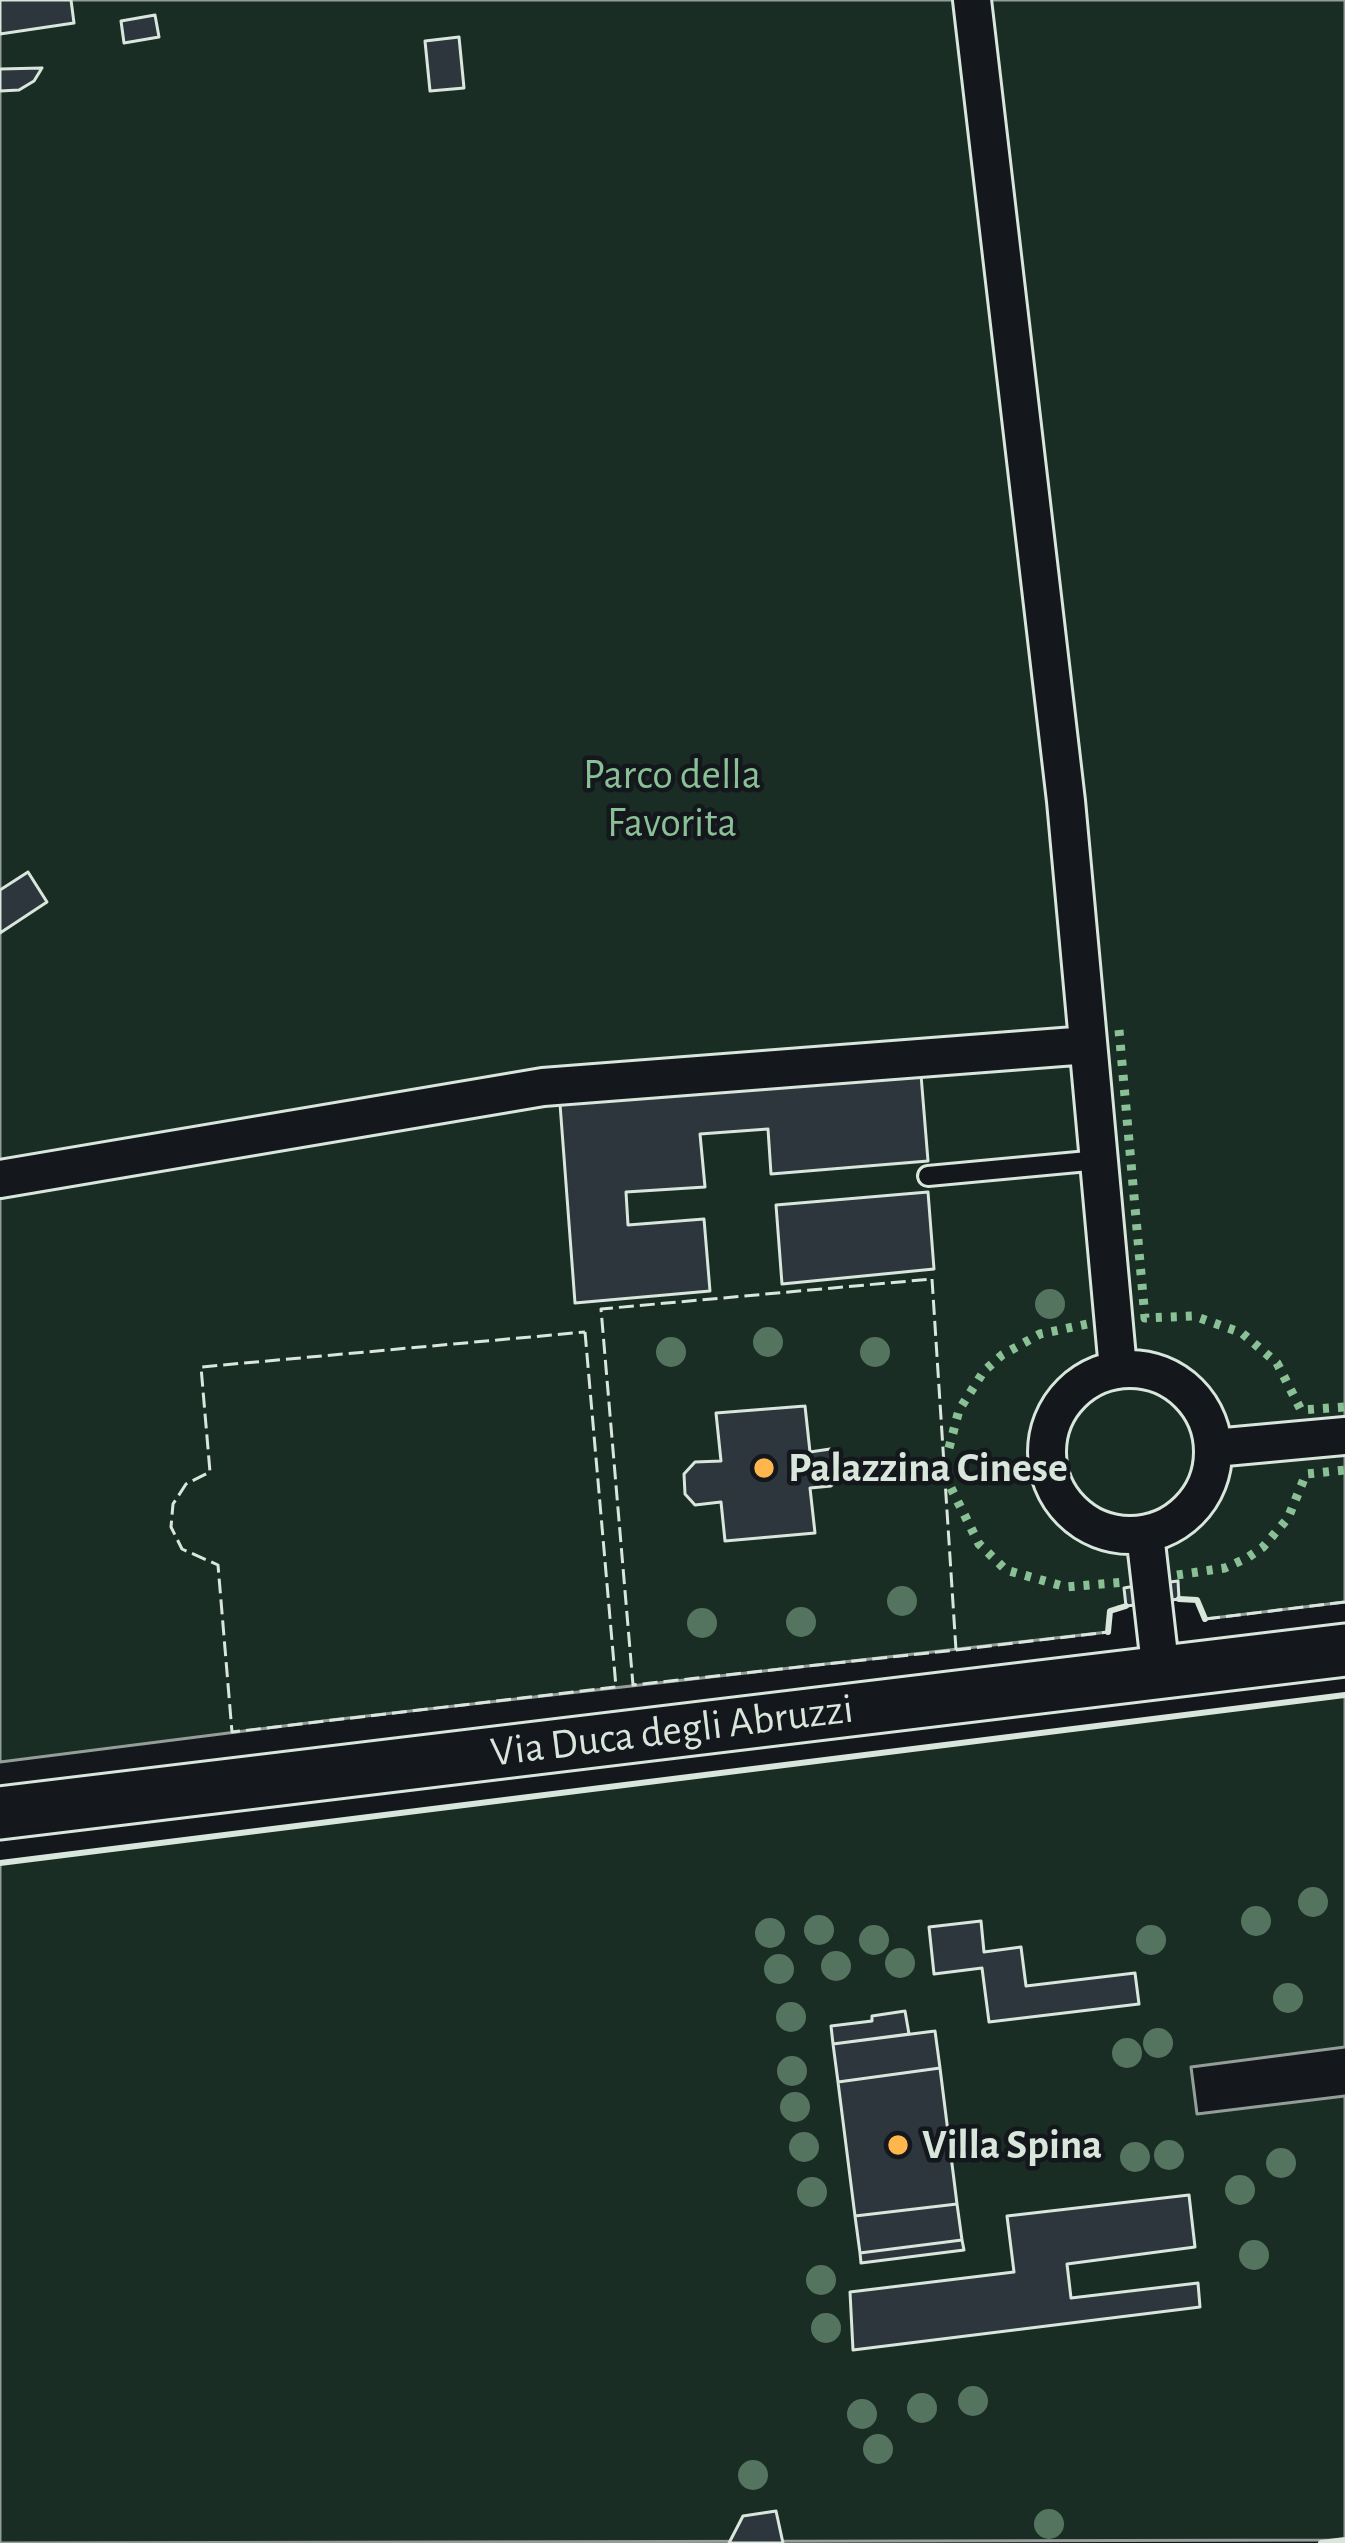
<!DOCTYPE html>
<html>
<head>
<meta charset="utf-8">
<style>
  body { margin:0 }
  canvas { display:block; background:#14181c }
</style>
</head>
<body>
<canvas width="1345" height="2543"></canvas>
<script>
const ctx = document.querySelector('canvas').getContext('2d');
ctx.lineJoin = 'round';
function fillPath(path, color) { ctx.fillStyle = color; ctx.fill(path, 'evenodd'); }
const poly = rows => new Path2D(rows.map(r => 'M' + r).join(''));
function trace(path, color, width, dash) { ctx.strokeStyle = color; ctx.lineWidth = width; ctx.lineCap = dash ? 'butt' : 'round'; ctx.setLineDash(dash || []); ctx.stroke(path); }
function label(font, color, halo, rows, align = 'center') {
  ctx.font = font + ' "Alegreya Sans",sans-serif'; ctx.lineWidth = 9; ctx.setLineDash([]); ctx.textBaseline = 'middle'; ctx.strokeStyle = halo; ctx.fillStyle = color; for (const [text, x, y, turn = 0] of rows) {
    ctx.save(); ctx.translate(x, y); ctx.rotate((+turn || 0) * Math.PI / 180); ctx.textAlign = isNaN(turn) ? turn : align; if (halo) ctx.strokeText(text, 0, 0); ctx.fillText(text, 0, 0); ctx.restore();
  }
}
const green = poly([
  [0,0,1345,0,1345,1602,1205,1619,1197,1600,1179,1599,1118,1607,1110,1612,1108,1632,331,1720,0,1762,0,0],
  [1345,1695,1345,2047,1191,2067,1197,2114,1345,2096,1345,2540,0,2543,0,1863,1345,1695]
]);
fillPath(green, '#1a2d24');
trace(green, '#939e99', 3);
const building = poly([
  [0,0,71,0,74,23,0,34,0,0],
  [155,15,159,37,124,43,121,21,155,15],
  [459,37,464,88,430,91,425,41,459,37],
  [42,68,34,81,19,90,0,91,0,69,42,68],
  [28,872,47,902,0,933,0,890,28,872],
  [921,1075,928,1161,771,1174,768,1129,700,1134,705,1187,626,1192,628,1225,704,1219,710,1291,575,1303,560,1104,921,1075],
  [928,1192,934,1269,782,1284,776,1205,928,1192],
  [805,1406,810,1452,830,1449,837,1457,839,1477,831,1486,810,1488,815,1533,725,1541,721,1502,695,1505,685,1494,684,1474,695,1462,721,1461,716,1413,805,1406],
  [1178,1581,1179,1599,1164,1601,1162,1583,1178,1581],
  [1141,1585,1143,1604,1126,1606,1124,1588,1141,1585],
  [981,1921,984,1952,1021,1947,1026,1986,1135,1973,1139,2004,989,2022,982,1968,934,1974,929,1927,981,1921],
  [905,2011,909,2034,833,2044,831,2026,872,2021,872,2016,905,2011],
  [935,2031,940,2068,838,2082,833,2044,935,2031],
  [940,2068,957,2204,855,2216,838,2082,940,2068],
  [1189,2195,1195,2247,1067,2264,1071,2298,1198,2283,1200,2307,853,2350,850,2292,1014,2272,1007,2216,1189,2195],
  [957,2204,962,2240,860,2253,855,2216,957,2204],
  [962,2240,964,2250,861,2263,860,2253,962,2240],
  [776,2511,783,2543,729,2543,743,2516,776,2511]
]);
fillPath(building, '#2c363c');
trace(building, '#d8e6dc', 3);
const lane = poly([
  [928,1176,1099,1160]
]);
const street = poly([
  [972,0,1066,801,1118,1369],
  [0,1179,543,1087,1088,1045],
  '1047 1452a83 83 0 1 1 166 0a83 83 0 1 1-166 0Z',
  [1214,1448,1345,1436],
  [1145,1534,1161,1673]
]);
const secondary = poly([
  [0,1813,1345,1650]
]);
trace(lane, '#d8e6dc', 24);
trace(street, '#d8e6dc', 42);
trace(secondary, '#d8e6dc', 57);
trace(lane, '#14181c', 18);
trace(street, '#14181c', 36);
trace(secondary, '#14181c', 51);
trace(poly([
  [1119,1030,1145,1318,1194,1316,1242,1333,1277,1363,1301,1410,1345,1407],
  [949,1448,959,1410,984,1371,1002,1355,1040,1334,1087,1324],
  [951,1488,979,1544,1006,1570,1066,1587,1124,1582],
  [1177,1575,1225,1568,1247,1558,1263,1547,1288,1518,1306,1474,1345,1470]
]), '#8ac095', 9, [6, 9]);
trace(poly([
  [932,1279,956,1650,633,1685,601,1309,932,1279],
  [585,1332,616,1687,232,1732,218,1565,182,1549,171,1527,173,1504,186,1484,210,1472,201,1367,585,1332],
  [1205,1619,1345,1602],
  [956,1650,1108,1632]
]), '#d8e6dc', 3, [15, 6]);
trace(poly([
  [1179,1599,1197,1600,1205,1619],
  [1108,1632,1110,1611,1126,1606],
  [0,1863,1345,1695],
  [1321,2543,1345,2540]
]), '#d8e6dc', 6);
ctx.fillStyle = '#55745f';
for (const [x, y] of [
  [1050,1304],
  [768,1342],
  [671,1352],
  [875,1352],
  [902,1601],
  [801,1622],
  [702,1623],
  [1313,1902],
  [1256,1921],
  [819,1930],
  [770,1933],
  [874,1940],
  [1151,1940],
  [900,1963],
  [836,1966],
  [779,1969],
  [1288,1998],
  [791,2017],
  [1158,2043],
  [1127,2053],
  [792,2071],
  [795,2107],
  [804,2147],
  [1169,2155],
  [1135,2157],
  [1281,2163],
  [1240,2190],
  [812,2192],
  [1254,2255],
  [821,2280],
  [826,2328],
  [973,2401],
  [922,2408],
  [862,2414],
  [878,2449],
  [753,2475],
  [1049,2524]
]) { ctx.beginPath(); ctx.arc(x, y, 15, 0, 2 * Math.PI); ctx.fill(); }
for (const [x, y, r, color] of [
  [764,1468,12,"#ffb74d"],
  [898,2145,12,"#ffb74d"]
]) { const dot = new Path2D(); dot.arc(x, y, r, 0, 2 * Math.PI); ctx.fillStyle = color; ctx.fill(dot); trace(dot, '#14181c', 4.5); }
label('42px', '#8ac095', '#14181c', [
  ["Parco della",672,775],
  ["Favorita",672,823]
]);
label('bold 42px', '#d8e6dc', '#14181c', [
  ["Palazzina Cinese",788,1468],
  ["Villa Spina",922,2145]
], 'left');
label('42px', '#d8e6dc', '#14181c', [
  ["Via Duca degli Abruzzi",672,1731,-7]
]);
</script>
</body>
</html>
